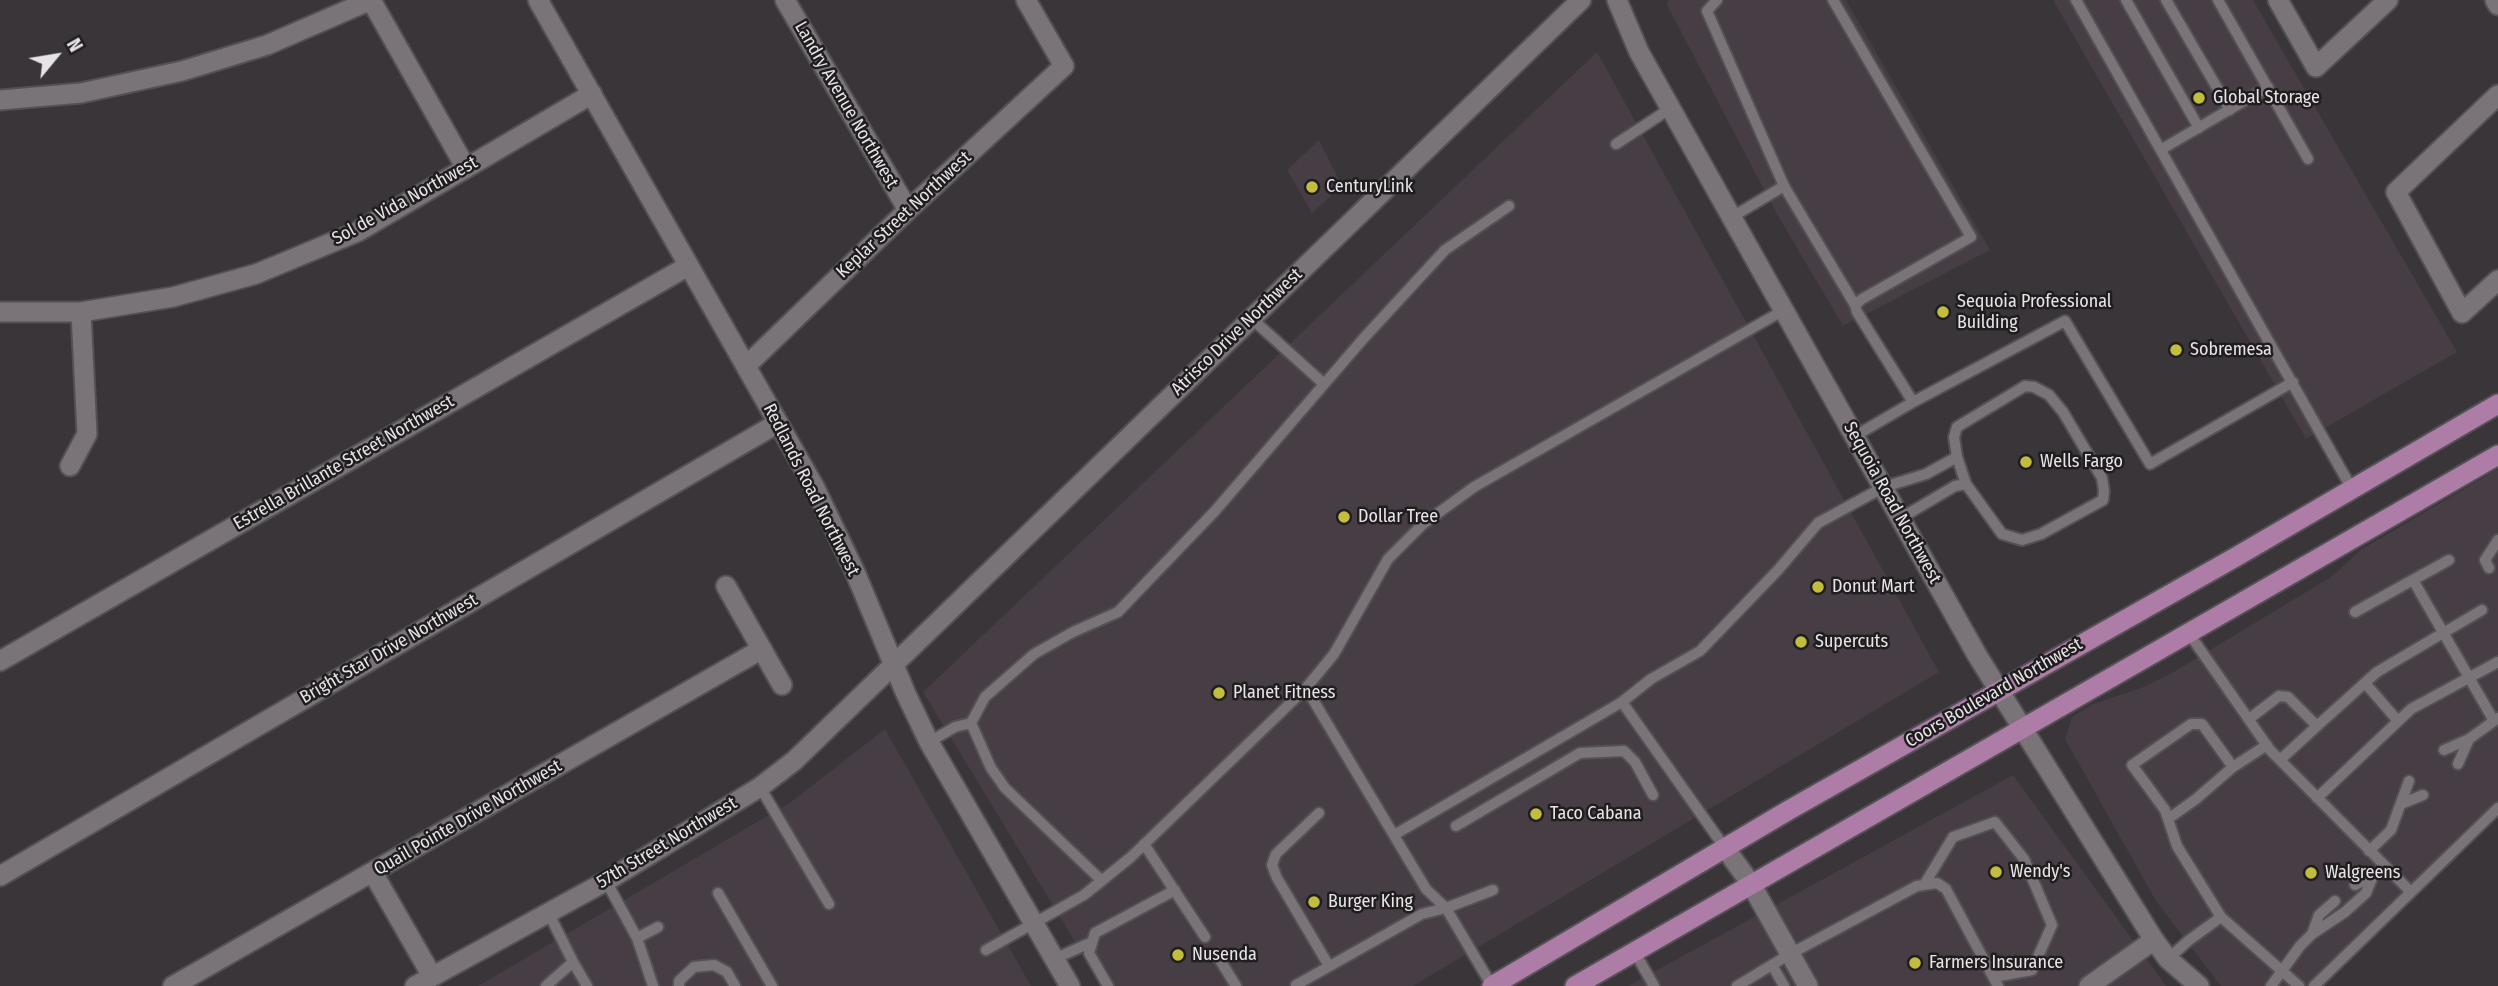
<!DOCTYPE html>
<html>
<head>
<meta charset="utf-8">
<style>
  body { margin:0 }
  #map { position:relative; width:2498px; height:986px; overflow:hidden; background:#3a3539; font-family:"Fira Sans Condensed",sans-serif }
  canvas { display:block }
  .north { position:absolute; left:21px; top:21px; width:70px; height:70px; -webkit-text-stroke:5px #201d1f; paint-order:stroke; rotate:60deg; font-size:19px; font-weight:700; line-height:28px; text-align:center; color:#e7e4e7 }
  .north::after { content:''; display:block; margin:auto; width:24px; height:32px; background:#e7e4e7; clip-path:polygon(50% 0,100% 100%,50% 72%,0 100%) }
</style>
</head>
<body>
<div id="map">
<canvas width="2498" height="986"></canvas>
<div class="north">N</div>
</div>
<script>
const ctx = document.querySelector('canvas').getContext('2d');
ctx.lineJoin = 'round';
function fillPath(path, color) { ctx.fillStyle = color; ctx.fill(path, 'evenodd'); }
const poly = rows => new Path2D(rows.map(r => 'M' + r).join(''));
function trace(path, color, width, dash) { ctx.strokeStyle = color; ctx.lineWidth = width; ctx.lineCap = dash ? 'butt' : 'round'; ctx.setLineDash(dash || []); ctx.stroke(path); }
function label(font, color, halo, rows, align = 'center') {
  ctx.font = font + ' "Fira Sans Condensed",sans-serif'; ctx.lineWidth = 5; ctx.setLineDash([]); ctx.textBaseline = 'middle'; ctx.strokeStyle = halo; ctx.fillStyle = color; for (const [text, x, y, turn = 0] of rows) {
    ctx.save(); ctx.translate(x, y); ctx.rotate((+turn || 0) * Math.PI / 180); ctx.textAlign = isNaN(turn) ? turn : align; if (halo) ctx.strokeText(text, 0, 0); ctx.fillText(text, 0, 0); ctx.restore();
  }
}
fillPath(poly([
  [1670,0,1846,0,1990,250,1843,326,1777,214,1666,3],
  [2053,0,2253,0,2457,352,2306,439],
  [1597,52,1939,672,1413,986,1102,986,923,692],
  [1319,140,1342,186,1312,213,1287,170],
  [2498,469,2498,816,2320,986,2221,986,2156,901,2065,739,2072,717,2093,704,2141,688,2172,673,2331,577,2362,549],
  [885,729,1031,986,478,986,791,802],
  [2013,775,2166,986,1628,986]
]), '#473d45');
const service = poly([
  [1717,0,1707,11,1784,186,1855,305],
  [1833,0,1971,237,1862,299,1855,305,1857,312,1913,402],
  [2076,0,2352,489],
  [2126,0,2199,128],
  [2166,0,2230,110],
  [2218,0,2308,159],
  [1616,144,1671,108],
  [2162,149,2268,87],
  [1732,217,1784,186],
  [1251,318,1324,384],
  [2025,386,2034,387,2049,395,2063,412,2102,478,2104,491,2103,500,2041,534,2022,540,2002,534,1966,484,1957,457,1954,437,1957,427,2025,386],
  [1855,436,1913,402,2065,321,2150,464,2293,382],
  [1901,518,1955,486,1966,484],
  [2489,568,2485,560,2498,540],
  [2413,580,2494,721],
  [2355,612,2449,560],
  [2188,632,2270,750,2411,892],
  [2365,683,2398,721],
  [1306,688,1426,889,1446,908,1492,986],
  [2249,719,2279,696,2288,697,2317,726,2377,672,2482,610],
  [971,723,991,768,1005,788,1101,880],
  [929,742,955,727,971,723,985,697,1034,654,1073,632,1118,612,1215,511,1363,339,1445,250,1509,206],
  [2444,750,2469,739,2498,718],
  [2280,760,2317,726],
  [2458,764,2469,739],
  [760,787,829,904],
  [2317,798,2411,709,2498,662],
  [2401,804,2423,795],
  [1319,813,1276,854,1272,865,1277,878,1329,966],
  [2168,819,2196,799,2233,767,2267,745],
  [1456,826,1580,753,1624,751,1635,762,1653,795],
  [1394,835,1622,702],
  [1144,844,1205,937],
  [1725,848,1622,702,1651,679,1700,651,1778,570,1818,523,1884,487,1926,474,1957,457],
  [2369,851,2391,830,2409,781],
  [606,881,637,938,658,927],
  [1924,885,1953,837,1995,822,2024,859,2052,925,2032,970,1994,977],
  [2355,885,2388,869],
  [718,893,772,986],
  [2221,917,2299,986],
  [2312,934,2345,912,2366,893,2373,876],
  [637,938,653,986],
  [986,950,1084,895,1131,857,1306,688,1334,654,1388,559,1423,524,1474,487,1784,310],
  [1634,951,1654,986],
  [1218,957,1236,986],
  [1054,959,1092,942],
  [2168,959,2188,941,2221,917,2177,846,2165,810,2132,765,2191,724,2202,724,2233,767],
  [573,962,587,986],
  [1772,965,1784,986],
  [1296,985,1422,914,1446,908,1493,890],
  [546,986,573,962,548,912],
  [679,986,679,981,694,967,714,965,727,972,735,986],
  [1108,986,1089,953,1095,933,1175,890],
  [1737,986,1790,954,1917,886,1937,883,1946,889,1998,986],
  [2271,986,2300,946,2312,934,2319,915,2335,901],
  [2314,986,2498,808]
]);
const minor = poly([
  [785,0,908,210],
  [2278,0,2316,67,2388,0],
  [2495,0,2498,5],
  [2498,95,2396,192,2462,313,2498,280],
  [0,100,81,93,182,71,267,45,371,0,466,168],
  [0,312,81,312,173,297,256,274,357,232,592,94],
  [746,366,908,210,1064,66,1026,0],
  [70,466,87,434,81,312],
  [726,586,782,685],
  [0,661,688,266],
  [1725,848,1751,884,1808,986],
  [373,873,432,976],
  [0,876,778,423],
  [173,986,762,649],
  [2089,986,2154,940]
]);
const tertiary = poly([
  [538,0,815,488,855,572,906,694,929,742,1070,986],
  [1617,0,1639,52,1977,655,2154,940,2168,959,2199,986],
  [415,986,610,879,760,787,794,761,1581,0]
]);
const primary = poly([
  [1492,986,1789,810,2234,558,2498,404],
  [1575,986,2498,455]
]);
trace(service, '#545154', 14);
trace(minor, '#545154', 23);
trace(tertiary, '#545154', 23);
trace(primary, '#545154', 23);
trace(service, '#7a7479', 10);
trace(minor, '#7a7479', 19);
trace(tertiary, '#7a7479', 19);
trace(primary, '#ad7da8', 19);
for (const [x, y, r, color] of [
  [2199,98,7,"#c2bd3f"],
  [1312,187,7,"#c2bd3f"],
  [1943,312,7,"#c2bd3f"],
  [2176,350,7,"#c2bd3f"],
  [2026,462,7,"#c2bd3f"],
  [1344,517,7,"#c2bd3f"],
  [1818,587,7,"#c2bd3f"],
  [1801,642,7,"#c2bd3f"],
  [1219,693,7,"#c2bd3f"],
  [1536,814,7,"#c2bd3f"],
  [1996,872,7,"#c2bd3f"],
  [2311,873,7,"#c2bd3f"],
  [1314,902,7,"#c2bd3f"],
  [1178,955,7,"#c2bd3f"],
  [1915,963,7,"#c2bd3f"]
]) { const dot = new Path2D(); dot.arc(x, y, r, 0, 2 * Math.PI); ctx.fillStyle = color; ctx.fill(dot); trace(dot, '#201d1f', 2.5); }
label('18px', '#e7e4e7', '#201d1f', [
  ["Global Storage",2213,98],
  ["CenturyLink",1326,187],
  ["Sequoia Professional",1957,302],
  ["Building",1957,323],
  ["Sobremesa",2190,350],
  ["Wells Fargo",2040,462],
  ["Dollar Tree",1358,517],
  ["Donut Mart",1832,587],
  ["Supercuts",1815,642],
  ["Planet Fitness",1233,693],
  ["Taco Cabana",1550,814],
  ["Wendy's",2010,872],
  ["Walgreens",2325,873],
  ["Burger King",1328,902],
  ["Nusenda",1192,955],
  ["Farmers Insurance",1929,963]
], 'left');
label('18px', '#e7e4e7', '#201d1f', [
  ["Landry Avenue Northwest",846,105,60],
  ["Sol de Vida Northwest",405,201,-29],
  ["Keplar Street Northwest",904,215,-43],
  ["Atrisco Drive Northwest",1237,332,-44],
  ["Estrella Brillante Street Northwest",344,463,-30],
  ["Redlands Road Northwest",811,490,63],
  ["Sequoia Road Northwest",1892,503,61],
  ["Bright Star Drive Northwest",389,649,-30],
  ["Coors Boulevard Northwest",1994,693,-30],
  ["Quail Pointe Drive Northwest",468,818,-30],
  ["57th Street Northwest",667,843,-31]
]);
</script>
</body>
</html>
